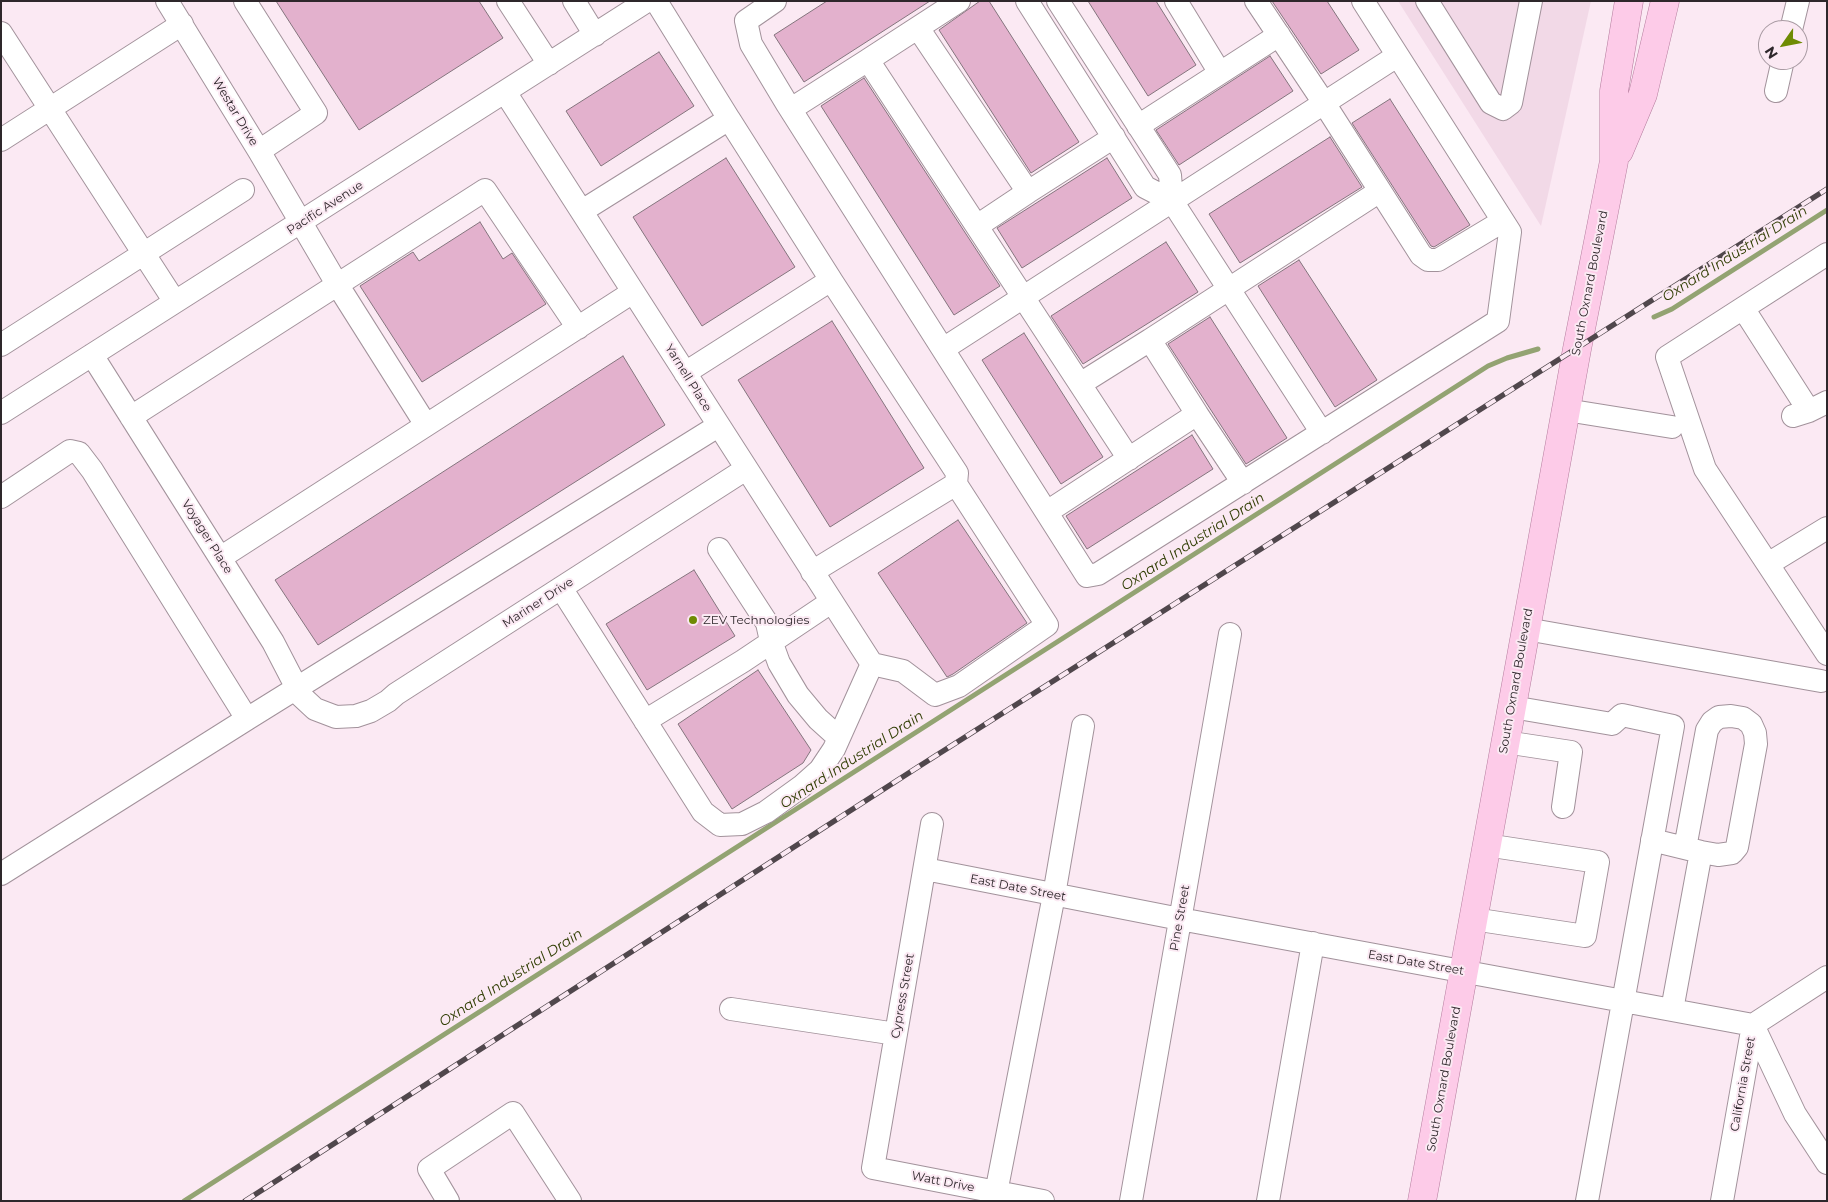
<!DOCTYPE html>
<html>
<head>
<meta charset="utf-8">
<style>
  body { margin:0 }
  #map { position:relative; width:1828px; height:1202px; overflow:hidden; background:#fbe9f3; font-family:Montserrat,sans-serif }
  canvas { display:block }
  .frame { position:absolute; inset:0; border:2px solid #2e272b; pointer-events:none }
  .north { position:absolute; left:1758px; top:20px; width:50px; height:50px; box-sizing:border-box; background:#fbe9f3; border:1px solid #a99ba3; border-radius:50%; rotate:237deg; font-size:14px; font-weight:700; line-height:20px; text-align:center; color:#2e272b }
  .north::after { content:''; display:block; margin:auto; width:18px; height:22px; background:#6e8b03; clip-path:polygon(50% 0,100% 100%,50% 72%,0 100%) }
</style>
</head>
<body>
<div id="map">
<canvas width="1828" height="1202"></canvas>
<div class="frame"></div>
<div class="north">N</div>
</div>
<script>
const ctx = document.querySelector('canvas').getContext('2d');
ctx.lineJoin = 'round';
function fillPath(path, color) { ctx.fillStyle = color; ctx.fill(path, 'evenodd'); }
const poly = rows => new Path2D(rows.map(r => 'M' + r).join(''));
function trace(path, color, width, dash) { ctx.strokeStyle = color; ctx.lineWidth = width; ctx.lineCap = dash ? 'butt' : 'round'; ctx.setLineDash(dash || []); ctx.stroke(path); }
function label(font, color, halo, rows, align = 'center') {
  ctx.font = font + ' Montserrat,sans-serif'; ctx.lineWidth = 4; ctx.setLineDash([]); ctx.textBaseline = 'middle'; ctx.strokeStyle = halo; ctx.fillStyle = color; for (const [text, x, y, turn = 0] of rows) {
    ctx.save(); ctx.translate(x, y); ctx.rotate((+turn || 0) * Math.PI / 180); ctx.textAlign = isNaN(turn) ? turn : align; if (halo) ctx.strokeText(text, 0, 0); ctx.fillText(text, 0, 0); ctx.restore();
  }
}
fillPath(poly([
  [1398,1,1591,1,1541,226]
]), '#f2d9e7');
trace(poly([
  [1654,317,1672,309,1827,210],
  [184,1201,1488,366,1507,358,1538,349]
]), '#93a372', 5);
const building = poly([
  [276,1,479,1,503,38,359,130,276,1],
  [827,1,930,1,804,82,774,35,827,1],
  [980,1,989,1,1079,142,1031,173,939,30,980,1],
  [1088,1,1156,1,1196,65,1148,96,1088,1],
  [1272,1,1327,1,1359,50,1321,74,1272,1],
  [659,52,694,106,601,166,566,111,659,52],
  [1270,56,1293,91,1179,165,1156,130,1270,56],
  [864,78,1000,286,954,315,821,106,864,78],
  [1390,99,1470,225,1434,247,1431,246,1352,123,1390,99],
  [1330,137,1362,187,1240,263,1209,214,1330,137],
  [726,158,795,267,702,326,633,217,726,158],
  [1107,158,1132,198,1022,268,997,228,1107,158],
  [480,222,503,259,512,253,546,304,422,382,360,286,413,252,419,261,480,222],
  [1166,242,1198,292,1083,364,1051,316,1166,242],
  [1299,260,1377,380,1335,407,1258,286,1299,260],
  [1210,317,1287,438,1246,464,1168,344,1210,317],
  [832,321,924,468,830,527,738,380,832,321],
  [1024,333,1103,457,1061,484,982,360,1024,333],
  [623,356,665,425,318,645,275,580,623,356],
  [1192,435,1213,469,1087,549,1066,516,1192,435],
  [958,520,1027,623,953,674,947,677,878,573,958,520],
  [694,570,735,636,647,690,606,624,694,570],
  [758,670,811,750,803,763,732,809,678,724,758,670]
]);
fillPath(building, '#e3b1cd');
trace(building, '#84747d', 1);
const minor = poly([
  [167,1,259,151,337,284,426,425],
  [245,1,316,113,259,151],
  [508,1,549,64],
  [574,1,595,35],
  [656,1,729,119],
  [775,1,746,21,751,44,787,104,1087,576,1098,574,1498,321,1510,232,1363,1],
  [1027,1,1145,187,1172,201,1170,175,1058,1],
  [1176,1,1220,73],
  [1256,1,1324,103,1421,255,1428,260,1438,260,1503,221],
  [1427,1,1491,103,1503,109,1511,103,1531,1],
  [918,28,1028,192,977,226],
  [1791,30,1798,1],
  [1,33,175,302],
  [868,60,959,1],
  [1776,91,1783,60],
  [505,92,872,664],
  [791,109,868,60,1129,459],
  [1138,126,1279,35],
  [1,140,182,24],
  [1028,192,1114,137],
  [1172,201,1322,433],
  [582,211,729,119,831,280],
  [1827,254,1667,357,1705,469,1827,654],
  [1743,308,1809,411],
  [1,345,243,190],
  [943,349,1397,56],
  [92,355,273,642,301,696,315,709,336,717,356,716,371,711,388,701,396,694,746,469],
  [685,373,831,280,957,473,956,484,812,572],
  [1080,384,1150,340],
  [1566,410,1672,427],
  [1,413,647,1],
  [1197,414,1150,340,1380,191],
  [1793,416,1809,411,1827,402],
  [131,417,485,190,578,328],
  [1,497,70,451,79,453,92,470,247,719,718,426],
  [1047,512,1197,414,1243,483],
  [719,549,767,623,771,641,779,663,798,695,818,719,839,738],
  [220,558,633,292],
  [1768,564,1827,528],
  [561,588,703,812,720,825,742,824,766,812,802,786,820,770,834,749,872,664],
  [1526,629,1821,681],
  [872,664,903,671,935,695,959,686,1047,625,956,484],
  [1512,707,1612,724,1622,715,1673,726,1587,1201],
  [645,721,743,661,831,602],
  [1505,742,1571,752,1563,807],
  [932,824,873,1168,1043,1201],
  [1652,840,1701,852,1718,855,1732,853,1737,847,1756,744,1755,733,1751,724,1743,718,1731,716,1719,717,1712,722,1707,730,1685,848],
  [925,869,1180,919,1753,1025,1795,1114,1827,1163],
  [1,874,247,719],
  [1473,919,1585,936,1598,862,1486,845],
  [731,1009,896,1034],
  [1672,1010,1701,852],
  [996,1193,1054,895,1083,726],
  [448,1201,429,1169,513,1113,570,1201],
  [1131,1201,1230,634],
  [1268,1201,1313,943],
  [1722,1201,1753,1025,1827,977]
]);
const major = poly([
  [1619,151,1643,94,1665,1],
  [1422,1201,1577,349,1614,161,1614,91,1629,1]
]);
trace(minor, '#a2929b', 24);
trace(major, '#b37b9c', 29);
trace(minor, '#fff', 22);
trace(major, '#fdcbe8', 28);
const rail = poly([
  [245,1201,918,767,1827,189]
]);
trace(rail, '#50474c', 5.5);
trace(rail, '#fbe9f3', 4, [11]);
for (const [x, y, r, color] of [
  [693,620,5,"#6e8b03"]
]) { const dot = new Path2D(); dot.arc(x, y, r, 0, 2 * Math.PI); ctx.fillStyle = color; ctx.fill(dot); trace(dot, '#fbe9f3', 2); }
label('12px', '#2e272b', '#fbe9f3', [
  ["Westar Drive",235,112,59],
  ["Pacific Avenue",325,208,-33],
  ["South Oxnard Boulevard",1590,283,-79],
  ["Yarnell Place",688,378,58],
  ["Voyager Place",207,537,58],
  ["Mariner Drive",538,603,-33],
  ["South Oxnard Boulevard",1516,681,-80],
  ["East Date Street",1018,888,11],
  ["Pine Street",1180,918,-80],
  ["East Date Street",1416,963,10],
  ["Cypress Street",903,996,-80],
  ["South Oxnard Boulevard",1444,1079,-80],
  ["California Street",1743,1084,-80],
  ["Watt Drive",943,1182,11]
]);
label('12px', '#2e272b', '#fbe9f3', [
  ["ZEV Technologies",703,620]
], 'left');
label('italic 14px', '#303d03', '#fbe9f3', [
  ["Oxnard Industrial Drain",1735,254,-32],
  ["Oxnard Industrial Drain",1193,542,-33],
  ["Oxnard Industrial Drain",852,760,-33],
  ["Oxnard Industrial Drain",511,978,-33]
]);
</script>
</body>
</html>
